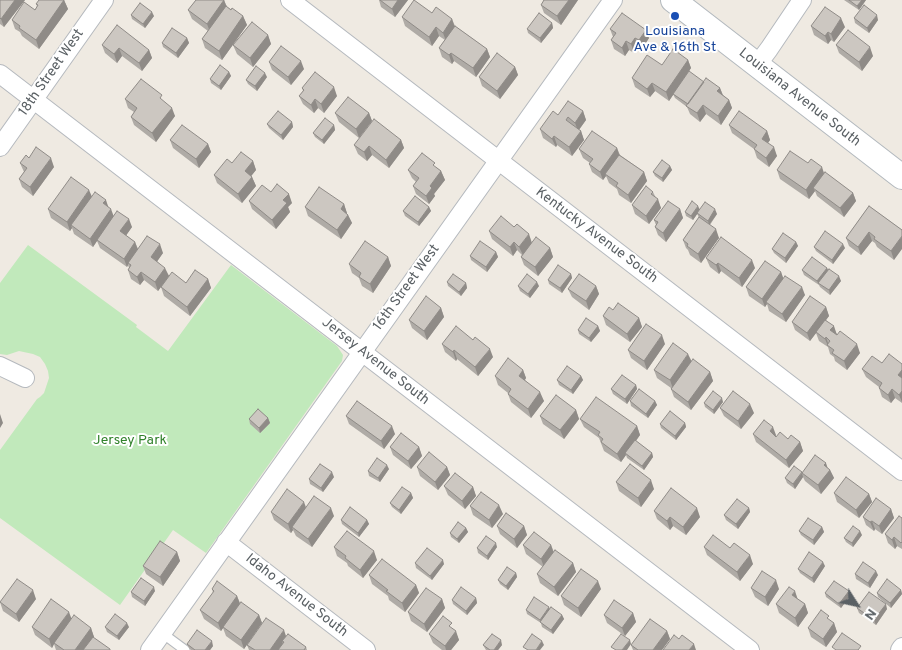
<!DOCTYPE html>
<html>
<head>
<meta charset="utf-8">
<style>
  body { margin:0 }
  #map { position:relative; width:902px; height:650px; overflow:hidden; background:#efeae2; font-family:Overpass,sans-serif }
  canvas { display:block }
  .north { position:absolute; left:832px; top:580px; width:50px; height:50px; -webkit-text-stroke:4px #fff; paint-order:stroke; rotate:125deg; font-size:14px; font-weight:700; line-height:20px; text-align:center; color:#5a6064 }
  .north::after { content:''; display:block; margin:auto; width:18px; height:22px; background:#5a6064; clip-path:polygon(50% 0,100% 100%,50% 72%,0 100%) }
</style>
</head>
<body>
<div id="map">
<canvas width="902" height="650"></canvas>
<div class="north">N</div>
</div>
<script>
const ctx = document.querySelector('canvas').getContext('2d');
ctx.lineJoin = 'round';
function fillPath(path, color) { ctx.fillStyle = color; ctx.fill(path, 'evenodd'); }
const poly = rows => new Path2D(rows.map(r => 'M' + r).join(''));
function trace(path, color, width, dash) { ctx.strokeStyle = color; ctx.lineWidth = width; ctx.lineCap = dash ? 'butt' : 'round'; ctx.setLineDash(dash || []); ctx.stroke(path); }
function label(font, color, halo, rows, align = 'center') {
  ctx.font = font + ' Overpass,sans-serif'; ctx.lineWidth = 4; ctx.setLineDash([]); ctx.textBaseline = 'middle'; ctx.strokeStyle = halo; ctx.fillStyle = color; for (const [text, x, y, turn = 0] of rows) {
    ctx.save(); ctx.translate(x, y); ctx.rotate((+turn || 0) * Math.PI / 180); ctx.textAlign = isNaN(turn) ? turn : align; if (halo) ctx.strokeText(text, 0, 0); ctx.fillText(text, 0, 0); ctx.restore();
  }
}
fillPath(poly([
  [28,245,137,325,136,327,168,351,231,265,337,346,343,355,342,361,206,553,173,530,120,605,0,518,0,450,37,399,40,397,44,393,49,378,48,371,45,364,40,357,33,354,19,351,7,355,0,354,0,283]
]), '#c1e9bb');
const lane = poly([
  [162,633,185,650]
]);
const street = poly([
  [290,0,902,471],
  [757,65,769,49,802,0],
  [0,74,750,650],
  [0,147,104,0],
  [0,366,25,378],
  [226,542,366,650],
  [150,650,613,0],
  [900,650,902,647]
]);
const secondary = poly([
  [673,0,902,177]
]);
trace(lane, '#b5b9be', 11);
trace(street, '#b5b9be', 20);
trace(secondary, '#b3b9be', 26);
trace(lane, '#fff', 9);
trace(street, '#fff', 18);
trace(secondary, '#fff', 24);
fillPath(poly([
  [0,0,25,0,4,27,0,24],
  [64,0,68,9,39,49,22,36,20,32,15,29,12,20,35,10,37,6,36,4],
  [196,0,224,0,227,7,243,16,247,25,222,60,205,48,202,39,208,31,192,19,188,10],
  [379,0,408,0,395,17,381,7],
  [544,0,578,0,561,25,544,13,541,5],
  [844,0,866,0,859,10],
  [432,13,452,19,455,26,487,49,490,57,476,77,454,61,452,64,442,57,439,48,445,40,439,36,432,46,405,26,402,17],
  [131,15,154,16,145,28,132,19],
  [854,18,878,20,869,33,855,23],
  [552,23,553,28,541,43,528,33,527,29],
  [811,26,845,27,834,42,831,40,828,44,814,35],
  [610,29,649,38,642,49,638,47,634,53,629,50,625,56,614,49,611,40,613,37],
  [268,35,271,44,253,67,237,54,233,45],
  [187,38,189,43,178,58,163,47,162,43],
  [102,45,149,50,152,58,142,71,122,56,117,63,105,53],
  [836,45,873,56,862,71,839,53],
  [688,60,691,68,669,101,655,91,650,97,635,87,632,78,662,65],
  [269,62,304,69,291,85,272,70],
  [515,67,518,75,500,99,482,86,479,77],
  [229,72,231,76,221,90,211,83,210,79],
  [267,77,257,91,248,84,246,80],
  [704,82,720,88,723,95,729,100,732,108,721,125,706,114,700,122,690,114,687,107,675,98,673,94],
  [302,88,337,96,324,113,318,108,314,113,303,104,299,96,303,91],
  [125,99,165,102,175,116,156,142,134,125,131,117,134,112,128,108],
  [583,111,586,120,579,130,581,131,584,140,572,156,557,145,556,147,543,138,540,129,558,115],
  [335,113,369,113,372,121,359,138,339,122],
  [292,122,293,127,283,140,269,128,267,124],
  [334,125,335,130,324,144,315,137,313,133],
  [729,125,767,131,770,140,768,143,777,156,769,167,757,158,754,149,732,133],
  [170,140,208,144,211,152,199,168,173,148],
  [401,140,404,148,389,168,372,155,367,161,358,154,354,145],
  [617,148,620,155,644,172,647,181,631,203,619,195,617,189,609,183,606,176,603,180,592,172,589,164,590,163,583,158,579,149],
  [29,158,54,167,33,196,22,187,19,179,24,172,20,163],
  [253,161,256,170,251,176,252,177,256,186,242,203,217,183,214,175,232,163],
  [670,166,672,170,663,182,655,176,653,172],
  [436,167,441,171,445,180,434,194,435,196,429,204,416,194,413,186,416,182,412,178,408,170],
  [777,170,824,173,853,193,856,201,844,217,817,196,815,191,809,199,780,179],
  [271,192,292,203,288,207,290,212,276,229,252,209,249,201],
  [653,192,661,208,649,224,635,214,632,205],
  [92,197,108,207,113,216,132,227,126,235,135,242,138,249,163,253,157,261,169,276,186,283,208,279,211,288,190,316,164,296,161,287,158,291,144,280,140,285,131,279,128,270,129,268,128,265,127,267,100,248,97,241,93,247,74,234,72,228,70,231,51,218,48,209],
  [344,204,347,214,348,215,352,223,341,239,308,216,305,207],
  [869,206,902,230,894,260,877,247,875,243,872,241,861,255,849,246,846,238],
  [429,207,431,211,419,226,405,216,403,211],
  [680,209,683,218,666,242,658,235,655,227,656,225,654,220],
  [700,210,717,214,710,225,719,238,701,263,690,255,688,250,686,248,683,240,699,217,697,214,693,220,686,216,685,212],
  [489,231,550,248,553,257,538,276,524,265,521,257,522,255,517,250,513,256,492,239],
  [796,242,798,246,786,263,774,253,772,249],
  [814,247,845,248,833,264,816,251],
  [496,252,498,257,487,272,471,260,470,256],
  [388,257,391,266,373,293,362,286,359,278,352,273,349,264],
  [706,258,755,268,742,287,721,271,719,274,710,267],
  [827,268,828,270,841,281,830,295,820,287,819,285,804,275,802,270],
  [781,272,783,279,805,295,786,322,769,311,767,304,765,307,749,296,746,287],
  [571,274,572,278,562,293,549,284,548,280],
  [447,282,466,283,467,288,461,296,448,286],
  [518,286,539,286,530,298,520,291],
  [596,286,599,294,589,310,572,297,568,289],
  [826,307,829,316,826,320,837,334,860,353,847,370,835,361,834,357,830,354,828,347,819,341,816,333,810,341,795,330,792,322],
  [441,308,444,317,427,340,412,328,409,320],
  [613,310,639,318,642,327,630,342,606,325,603,316],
  [598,326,600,331,591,342,579,334,578,330],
  [442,344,493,357,478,376,457,359,456,361,445,352],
  [665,344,647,370,631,358,628,350],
  [691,362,710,372,713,381,691,410,674,397,671,389,671,388,657,378,654,370],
  [882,363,902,364,902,403,895,398,891,403,882,397,879,388,879,387,866,377,862,369],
  [523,370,526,378,525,380,544,401,531,418,511,402,508,394,508,393,498,385,495,376],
  [581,376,583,380,573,394,559,385,557,380],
  [636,385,637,389,627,404,613,394,611,389],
  [630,401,655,401,657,405,648,418,631,406],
  [723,402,714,414,705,407,704,403],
  [720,408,754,413,741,429,724,416],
  [576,410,579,419,564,439,543,424,540,416],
  [346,416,395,434,384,449,349,424],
  [268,418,270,423,260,433,250,424,249,419],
  [580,419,637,426,640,435,636,441,652,453,653,457,644,470,627,458,626,455,621,462,604,451,599,438,584,427],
  [685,423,686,427,676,440,661,428,660,424],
  [753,434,776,435,776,437,788,439,800,442,803,451,789,468,756,442],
  [390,447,419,447,422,456,411,469,393,455],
  [417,467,447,467,450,475,438,490,420,476],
  [828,468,830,470,834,478,821,494,805,481,803,477,795,489,787,483,785,478,802,472],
  [389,469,380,482,369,476,368,471],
  [334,477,323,492,310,484,309,479],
  [616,482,654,489,641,507,619,491],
  [444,486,473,487,476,496,465,509,448,495],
  [411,493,413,498,401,514,392,507,390,503],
  [834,493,869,494,872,502,859,518,837,502],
  [470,506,503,514,492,528,473,515],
  [749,508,750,512,738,529,726,520,724,515],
  [891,509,894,518,882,534,875,529,874,531,866,525,863,517],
  [654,511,700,517,686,535,673,526,670,530,657,519],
  [271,512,334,516,312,547,296,536,293,530,291,533,274,520],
  [902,518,902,549,897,546,895,549,888,543,885,534],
  [341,520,367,520,369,524,359,537,342,524],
  [497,526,524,526,527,535,517,548,500,534],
  [822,527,824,532,814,545,801,535,799,531],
  [466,528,468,532,459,543,451,537,450,533],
  [862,535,853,547,846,542,844,538],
  [523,545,551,545,554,552,573,563,576,572,558,596,540,583,537,574,543,567,526,554],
  [334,547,377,560,363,578,348,566,347,563,337,556],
  [497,547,488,560,478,553,477,548],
  [704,547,753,564,740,581,707,555],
  [177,552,180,561,163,586,146,574,143,566],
  [415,563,444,564,432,580,416,568],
  [825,566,814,583,800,573,798,569],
  [516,573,517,577,508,590,500,584,498,580],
  [855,574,878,575,870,588,856,579],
  [369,575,416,585,419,593,405,612,389,600,388,596,372,584],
  [751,588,779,589,768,606,755,597],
  [212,589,237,596,240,603,259,615,262,623,244,649,226,636,223,628,221,631,204,619,200,610,213,593],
  [601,589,581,617,564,605,561,596],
  [901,590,902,594,891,608,878,597,877,593],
  [155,591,145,606,132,597,131,592],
  [849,591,850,596,841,608,826,597,825,593],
  [476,598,477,603,467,615,453,604,452,600],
  [36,599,19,622,3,611,0,602],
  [442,599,445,608,427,632,411,621,408,612],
  [798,599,805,604,808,613,798,627,779,613,776,604],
  [857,608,887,609,876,625,859,613],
  [526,610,562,615,564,619,553,634,542,627,541,623,527,614],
  [633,613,636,622,625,636,607,623,604,615],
  [71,619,91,628,94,637,94,638,110,650,56,650,54,644,52,648,35,635,32,627],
  [831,621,834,623,837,632,826,647,811,637,808,628],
  [105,627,129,627,119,640,107,632],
  [454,629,459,640,451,650,442,650,433,643,429,634],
  [667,631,670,639,662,650,633,650,631,645],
  [286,636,306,647,307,650,249,650,247,645],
  [187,644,213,646,210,650,191,650,189,648],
  [483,645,502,645,498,650,486,650]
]), '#afaba6');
fillPath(poly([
  [15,0,25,0,4,27,1,19],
  [64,0,68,9,39,49,36,40],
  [224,0,227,8,210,32,207,24],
  [398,0,408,0,395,17,392,9],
  [569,0,578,0,561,25,557,16],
  [862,0,866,0,859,10,857,6],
  [152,12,154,16,145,28,143,24],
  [877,15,878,20,869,33,867,28],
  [243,16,247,25,222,60,219,51],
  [841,18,845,27,834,42,831,34],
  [452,19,455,28,446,41,443,33],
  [552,23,553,28,541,43,540,38],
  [436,27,439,36,432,46,429,37],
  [646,30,649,38,642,49,639,40],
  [828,32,831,40,828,44,825,36],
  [268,35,271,44,253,67,250,58],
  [187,38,189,43,178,58,176,53],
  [635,38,638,47,634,53,631,44],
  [626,41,629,50,625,56,622,48],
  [870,47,873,56,862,71,859,62],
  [119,48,122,56,117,63,114,54],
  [487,49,490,57,476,77,473,68],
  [149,50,152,58,142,71,139,63],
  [451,53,454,61,452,64,449,55],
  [688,60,691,68,669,101,666,92],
  [301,61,304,69,291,85,288,77],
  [515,67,518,75,500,99,497,91],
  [229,72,231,76,221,90,219,86],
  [265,73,267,77,257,91,255,86],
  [652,83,655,91,650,97,647,89],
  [334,87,337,96,324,113,321,104],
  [720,88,723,96,717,91],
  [315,99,318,108,314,113,311,105],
  [729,100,732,108,721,125,718,116],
  [703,105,706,114,700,122,697,113],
  [172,108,175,116,156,142,152,133],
  [583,111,586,120,578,131,575,123],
  [369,113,372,121,359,138,356,129],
  [292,122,293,127,283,140,281,135],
  [334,125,335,130,324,144,322,140],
  [581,131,584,140,572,156,569,147],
  [767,131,770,140,765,147,762,139],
  [554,136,557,145,556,147,552,139],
  [401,140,404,148,389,168,386,160],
  [208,144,211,152,199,168,196,159],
  [369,146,372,155,367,161,364,152],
  [774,147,777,156,769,167,766,158],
  [617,148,620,157,605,174,606,176,603,180,600,172],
  [51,158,54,167,33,196,30,187],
  [253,161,256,170,248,180,245,171],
  [670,166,672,170,663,182,662,178],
  [822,167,825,176,813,188,815,191,809,199,806,190],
  [441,171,445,180,434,194,435,196,429,204,426,196,430,186],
  [644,172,647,181,631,203,628,195],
  [252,177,256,186,242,203,238,194],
  [89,190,93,199,71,225,72,228,70,231,67,222],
  [853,193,856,201,844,217,840,208],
  [289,194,292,203,288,207,290,212,276,229,272,220,283,200],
  [658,199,661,208,649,224,646,216],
  [106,200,109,209,103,203],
  [344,204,347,213,344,218,341,209],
  [698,206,700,210,693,220,691,216],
  [429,207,431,211,419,226,418,222],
  [111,209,114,217,97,240,97,241,93,247,90,239],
  [680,209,683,218,666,242,663,233],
  [715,209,717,214,709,225,708,221],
  [348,215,352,223,341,239,337,230],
  [129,219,132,227,123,240,120,231],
  [716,229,719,238,701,263,698,254],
  [869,232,872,241,861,255,858,247],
  [529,234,532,243,523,255,519,247],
  [902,236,902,249,894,260,891,251],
  [135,242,138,250,128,263,128,265,127,267,124,259],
  [514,242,517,250,513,256,510,247],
  [796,242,798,246,786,263,785,258],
  [160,244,163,253,154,266,151,257],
  [843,244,845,248,833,264,832,260],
  [550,248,553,257,538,276,535,267],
  [496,252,498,257,487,272,486,267],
  [388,257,391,266,373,293,370,284],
  [752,260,755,268,742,287,739,278],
  [718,263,721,271,719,274,716,265],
  [165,268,169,276,158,291,155,282],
  [827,268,829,272,818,283,819,285,817,281],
  [141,272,144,280,140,285,137,277],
  [781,272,784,280,766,302,767,304,765,307,762,299],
  [571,274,572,278,562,293,560,288],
  [839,276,841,281,830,295,829,290],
  [208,279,211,288,190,316,187,307],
  [537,282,539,286,530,298,528,294],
  [466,283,467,288,461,296,459,292],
  [596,286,599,294,589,310,586,301],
  [802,287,805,295,786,322,782,314],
  [826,307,829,316,810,341,807,333],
  [441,308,444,317,427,340,424,331],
  [639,318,642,327,630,342,627,334],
  [598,326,600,331,591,342,589,338],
  [834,326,837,335,834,339,830,330],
  [662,335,665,344,647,370,644,361],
  [826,337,829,346,828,346,825,339],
  [857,344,860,353,847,370,844,361],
  [490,349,493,357,478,376,475,367],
  [454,350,457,359,456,361,453,352],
  [688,354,692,362,673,389,670,380],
  [523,370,526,378,522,384,519,376],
  [902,370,902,382,898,375],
  [710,372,713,381,691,410,688,402],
  [581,376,583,380,573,394,571,390],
  [636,385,637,389,627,404,625,399],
  [892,389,895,398,891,403,888,395],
  [902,391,902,402,899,395],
  [540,392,544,401,531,418,528,409],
  [722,398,723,402,714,414,713,410],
  [655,401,657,405,648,418,646,414],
  [750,404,754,413,741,429,738,421],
  [576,410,579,419,564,439,560,430],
  [0,414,3,423,0,428],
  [268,418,270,423,260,433,259,428],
  [685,423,686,427,676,440,675,436],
  [392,426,395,434,384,449,381,441],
  [637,426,640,435,626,454,625,453,626,455,621,462,617,454],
  [773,427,776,435,773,440,770,431],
  [800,442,803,451,789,468,786,460],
  [419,447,422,456,411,469,408,461],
  [652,453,653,457,644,470,642,466],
  [826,463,829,472,830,470,834,478,821,494,818,485,824,465],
  [387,465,389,469,380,482,378,478],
  [447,467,450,475,438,490,435,482],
  [332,472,334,477,323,492,321,488],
  [802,473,803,477,795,489,793,484],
  [651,480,654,489,641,507,638,498],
  [473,487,476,496,465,509,462,501],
  [411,493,413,498,401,514,399,510],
  [869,494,872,502,859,518,856,510],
  [304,502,307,510,292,527,293,530,291,533,288,524],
  [499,505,503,514,492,528,489,520],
  [331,508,334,516,312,547,308,539],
  [697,508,700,517,686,535,683,527],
  [749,508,750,512,738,529,736,524],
  [891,509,894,518,882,534,879,526],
  [670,517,673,526,670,530,667,521],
  [367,520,369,524,359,537,358,533],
  [872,521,875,529,874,531,870,522],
  [524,526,527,535,517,548,514,539],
  [822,527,824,532,814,545,813,540],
  [466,528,468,532,459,543,457,539],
  [860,531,862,535,853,547,852,543],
  [894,537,897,546,895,549,892,540],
  [496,543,497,547,488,560,487,556],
  [551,545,554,554,544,567,541,559],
  [374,551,377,560,363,578,360,570],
  [177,552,180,561,163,586,160,577],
  [750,555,753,564,740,581,737,572],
  [443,560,444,564,432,580,430,576],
  [823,562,825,566,814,583,812,578],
  [573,563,576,572,558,596,554,587],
  [876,571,878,575,870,588,868,583],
  [516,573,517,577,508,590,506,586],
  [776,580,779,589,768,606,765,597],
  [598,581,601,589,581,617,578,608],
  [416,585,419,593,405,612,402,603],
  [154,587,155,591,145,606,144,601],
  [33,590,36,599,19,622,16,614],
  [901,590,902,594,891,608,890,603],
  [795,591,798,600,792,595],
  [849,591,850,596,841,608,839,604],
  [237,596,240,604,221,631,218,623],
  [476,598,477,603,467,615,466,611],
  [442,599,445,608,427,632,424,624],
  [805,604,808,613,798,627,795,618],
  [886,604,887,609,876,625,874,620],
  [549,607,551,612,542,624,540,620],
  [69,612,72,620,54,643,54,644,52,648,49,639],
  [633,613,636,622,625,636,622,628],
  [259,615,262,623,244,649,241,640],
  [562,615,564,619,553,634,551,630],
  [127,623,129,627,119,640,117,636],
  [834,623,837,632,826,647,823,639],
  [91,628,94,637,85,650,75,650],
  [284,630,287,639,282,641,283,644,279,650,270,650],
  [456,631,459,640,451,650,446,650,445,646],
  [667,631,670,639,662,650,653,650],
  [501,640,502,645,498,650,494,650],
  [630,640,631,644,627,650,622,650],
  [212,641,213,646,210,650,205,650],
  [542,641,544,645,540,650,536,650],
  [694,644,696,650,689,650]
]), '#8f8b87');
const building = poly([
  [0,0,15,0,1,19,0,18,0,0],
  [39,0,64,0,36,40,19,28,20,26,12,20,24,2,35,10,38,5,36,4,39,0],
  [196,0,224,0,207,24,188,10,196,0],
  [380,0,398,0,392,9,380,0],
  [414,0,432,13,436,7,452,19,443,33,436,27,429,37,402,17,414,0],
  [544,0,569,0,557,16,541,5,544,0],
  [849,0,862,0,857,6,849,0],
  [140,3,152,12,143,24,131,15,140,3],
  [864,5,877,15,867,28,854,18,864,5],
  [226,6,231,10,232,8,243,16,219,51,202,39,226,6],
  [825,7,841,18,831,34,828,32,825,36,811,26,825,7],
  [539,13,552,23,540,38,527,29,539,13],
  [622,13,646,30,639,40,635,38,631,44,626,41,622,48,611,40,616,33,610,29,622,13],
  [252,22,268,35,250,58,233,45,252,22],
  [117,25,149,50,139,63,119,48,114,54,102,45,117,25],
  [455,26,487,49,473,68,451,53,449,55,439,48,455,26],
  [172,28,187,38,176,53,162,43,172,28],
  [848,30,870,47,859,62,836,45,848,30],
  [281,46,301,61,288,77,269,62,281,46],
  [673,49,688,60,666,92,652,83,647,89,632,78,647,55,662,65,673,49],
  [497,53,515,67,497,91,479,77,497,53],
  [220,65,229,72,219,86,210,79,220,65],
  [256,66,265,73,255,86,246,80,256,66],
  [689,71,704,82,688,104,673,94,689,71],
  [315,72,334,87,321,104,315,99,311,105,299,96,304,90,302,88,315,72],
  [706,78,720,88,717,91,729,100,718,116,703,105,697,113,686,106,706,78],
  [141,79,162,95,160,98,172,108,152,133,131,117,137,108,125,99,141,79],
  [348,97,369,113,356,129,335,113,348,97],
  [568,101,583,111,575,123,568,117,566,120,581,131,569,147,554,136,552,139,540,129,553,111,558,115,568,101],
  [278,111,292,122,281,135,267,124,278,111],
  [739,111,767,131,762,139,774,147,766,158,754,149,757,145,729,125,739,111],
  [325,118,334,125,322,140,313,133,325,118],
  [374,119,401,140,386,160,369,146,364,152,354,145,374,119],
  [182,125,208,144,196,159,170,140,182,125],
  [592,131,617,148,600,172,589,164,593,159,579,149,592,131],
  [36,147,51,158,30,187,19,179,27,168,20,163,26,155,29,158,36,147],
  [790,151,808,163,811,159,822,167,806,190,777,170,790,151],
  [241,152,253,161,245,171,252,177,238,194,214,175,227,159,232,163,241,152],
  [422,153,435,163,433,165,441,171,430,186,432,188,426,196,413,186,419,178,408,170,422,153],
  [619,155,644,172,628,195,616,186,618,183,605,174,619,155],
  [662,160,670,166,662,178,653,172,662,160],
  [825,172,853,193,840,208,813,188,825,172],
  [71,177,89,190,67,222,48,209,71,177],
  [277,184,289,194,283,200,287,203,272,220,249,201,262,185,271,192,277,184],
  [646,186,653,192,651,194,658,199,646,216,632,205,646,186],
  [319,187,344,204,341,209,348,215,337,230,305,207,319,187],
  [95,192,106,200,103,203,111,209,90,239,71,225,95,192],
  [415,196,429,207,418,222,403,211,415,196],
  [668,201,680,209,663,233,655,227,658,222,654,220,668,201],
  [692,201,698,206,691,216,685,212,692,201],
  [705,202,715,209,708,221,697,213,705,202],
  [869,206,902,230,902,236,891,251,874,239,875,237,869,232,858,247,846,238,869,206],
  [117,211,129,219,120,231,135,242,124,259,97,240,117,211],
  [501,216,514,227,517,224,529,234,519,247,514,242,510,247,489,231,501,216],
  [699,217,716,229,698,254,687,246,688,244,683,240,699,217],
  [825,231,843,244,832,260,814,247,825,231],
  [783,233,796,242,785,258,772,249,783,233],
  [147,236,160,244,151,257,165,268,155,282,141,272,137,277,128,270,131,265,128,263,147,236],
  [536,237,550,248,535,267,521,257,536,237],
  [721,237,752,260,739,278,718,263,716,265,706,258,721,237],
  [365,241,388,257,370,284,359,277,361,273,349,264,365,241],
  [480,241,496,252,486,267,470,256,480,241],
  [812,257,827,268,817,281,802,270,812,257],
  [765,261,781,272,762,299,746,287,765,261],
  [558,265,571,274,560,288,548,280,558,265],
  [829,269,839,276,829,290,818,283,829,269],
  [195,270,208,279,187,307,161,287,172,272,186,283,195,270],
  [453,274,466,283,459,292,447,282,453,274],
  [527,274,537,282,528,294,518,286,527,274],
  [579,274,596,286,586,301,568,289,579,274],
  [785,276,802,287,782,314,766,302,785,276],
  [426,296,441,308,424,331,409,320,426,296],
  [810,296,826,307,807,333,792,322,810,296],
  [618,303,639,318,627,334,603,316,609,307,613,310,618,303],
  [586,318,598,326,589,338,578,330,586,318],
  [825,320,834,326,830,330,837,335,840,331,857,344,844,361,832,353,834,350,827,345,830,341,826,337,825,339,816,332,825,320],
  [646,324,662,335,644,361,628,350,646,324],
  [456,326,473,340,475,337,490,349,475,367,454,350,453,352,442,344,456,326],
  [673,343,688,354,670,380,654,370,673,343],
  [889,354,902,364,902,370,898,375,902,378,902,391,899,395,892,389,888,395,879,388,882,383,862,369,872,356,882,363,889,354],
  [508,358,523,370,519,376,540,392,528,409,508,394,511,389,495,376,508,358],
  [693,359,710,372,688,402,671,389,693,359],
  [567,366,581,376,571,390,557,380,567,366],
  [622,375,636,385,625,399,611,389,622,375],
  [639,389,655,401,646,414,630,401,639,389],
  [713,391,722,398,713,410,704,403,713,391],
  [733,391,750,404,738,421,720,408,733,391],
  [556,395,576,410,560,430,540,416,556,395],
  [596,397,637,426,617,454,601,442,603,439,598,435,600,432,580,419,596,397],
  [357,401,392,426,381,441,346,416,357,401],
  [258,409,268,418,259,428,249,419,258,409],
  [670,411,685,423,675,436,660,424,670,411],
  [764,420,773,427,770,431,776,437,780,432,788,439,791,435,800,442,786,460,753,434,764,420],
  [401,433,419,447,408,461,390,447,401,433],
  [635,440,652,453,642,466,625,453,635,440],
  [429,452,447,467,435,482,417,467,429,452],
  [815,455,826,463,824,465,830,470,818,485,802,473,815,455],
  [377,458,387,465,378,478,368,471,377,458],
  [320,464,332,472,321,488,309,479,320,464],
  [630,464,651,480,638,498,616,482,630,464],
  [794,466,802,472,793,484,785,478,794,466],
  [455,473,473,487,462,501,444,486,455,473],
  [846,477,869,494,856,510,834,493,846,477],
  [402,487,411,493,399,510,390,503,402,487],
  [671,488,697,508,683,527,670,517,667,521,654,511,671,488],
  [287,489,304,502,288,524,271,512,287,489],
  [481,492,499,505,489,520,470,506,481,492],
  [314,496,331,508,308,539,292,527,314,496],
  [876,498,891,509,879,526,872,521,870,522,863,517,876,498],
  [737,499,749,508,736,524,724,515,737,499],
  [350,507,367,520,358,533,341,520,350,507],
  [506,513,524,526,514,539,497,526,506,513],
  [899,516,902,518,902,542,901,543,894,537,892,540,885,534,899,516],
  [808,518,822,527,813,540,799,531,808,518],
  [458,522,466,528,457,539,450,533,458,522],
  [853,526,860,531,852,543,844,538,853,526],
  [347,531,374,551,360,570,345,558,346,556,334,547,347,531],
  [534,532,551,545,541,559,523,545,534,532],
  [713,535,730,548,734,543,750,555,737,572,704,547,713,535],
  [486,536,496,543,487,556,477,548,486,536],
  [160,541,177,552,160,577,143,566,160,541],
  [427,548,443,560,430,576,415,563,427,548],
  [555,550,573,563,554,587,537,574,555,550],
  [809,552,823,562,812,578,798,569,809,552],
  [382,559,416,585,402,603,386,591,388,590,369,575,382,559],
  [863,562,876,571,868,583,855,574,863,562],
  [507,567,516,573,506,586,498,580,507,567],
  [581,569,598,581,578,608,561,596,581,569],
  [762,571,776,580,765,597,751,588,762,571],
  [141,578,154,587,144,601,131,592,141,578],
  [17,579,33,590,16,614,0,602,17,579],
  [887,579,901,590,890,603,877,593,887,579],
  [217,581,237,596,218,623,200,610,214,591,212,589,217,581],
  [834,581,849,591,839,604,825,593,834,581],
  [461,587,476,598,466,611,452,600,461,587],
  [789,587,795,591,792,595,805,604,795,618,776,604,789,587],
  [426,588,442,599,424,624,408,612,426,588],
  [869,592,886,604,874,620,857,608,869,592],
  [534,597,549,607,540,620,526,610,534,597],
  [51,599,69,612,49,639,32,627,51,599],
  [614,600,633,613,622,628,604,615,614,600],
  [241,602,259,615,241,640,223,627,241,602],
  [551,607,562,615,551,630,540,622,551,607],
  [821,610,829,616,827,618,834,623,823,639,808,628,821,610],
  [115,614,127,623,117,636,105,627,115,614],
  [74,615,91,628,75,650,64,650,54,643,74,615],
  [443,616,452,623,449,626,456,631,445,646,429,634,443,616],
  [266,618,284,630,270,650,255,650,247,645,266,618],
  [650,619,667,631,653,650,638,650,631,645,650,619],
  [197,630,212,641,205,650,195,650,187,644,197,630],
  [842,633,861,646,858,650,836,650,832,647,842,633],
  [288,634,306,647,304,650,278,650,284,642,282,641,288,634],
  [492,634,501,640,494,650,490,650,483,645,492,634],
  [532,634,542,641,536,650,528,650,523,647,532,634],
  [621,634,630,640,622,650,616,650,611,647,621,634],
  [674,635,679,639,682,635,694,644,689,650,663,650,674,635],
  [93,637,110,649,110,650,83,650,93,637]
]);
fillPath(building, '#ccc7c1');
trace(building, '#8f8b87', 1);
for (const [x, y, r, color] of [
  [675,16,5,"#1a4fb4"]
]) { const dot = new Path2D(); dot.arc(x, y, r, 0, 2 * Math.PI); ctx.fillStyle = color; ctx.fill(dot); trace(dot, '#fff', 2); }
label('14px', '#164399', '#fff', [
  ["Louisiana",675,32],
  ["Ave & 16th St",675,48]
]);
label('14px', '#5a6064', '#fff', [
  ["18th Street West",52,73,-55],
  ["Louisiana Avenue South",799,98,38],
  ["Kentucky Avenue South",596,236,37],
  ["16th Street West",407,288,-54],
  ["Jersey Avenue South",375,362,38],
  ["Idaho Avenue South",296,596,38]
]);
label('14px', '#32822c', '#fff', [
  ["Jersey Park",130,441]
]);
</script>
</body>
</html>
